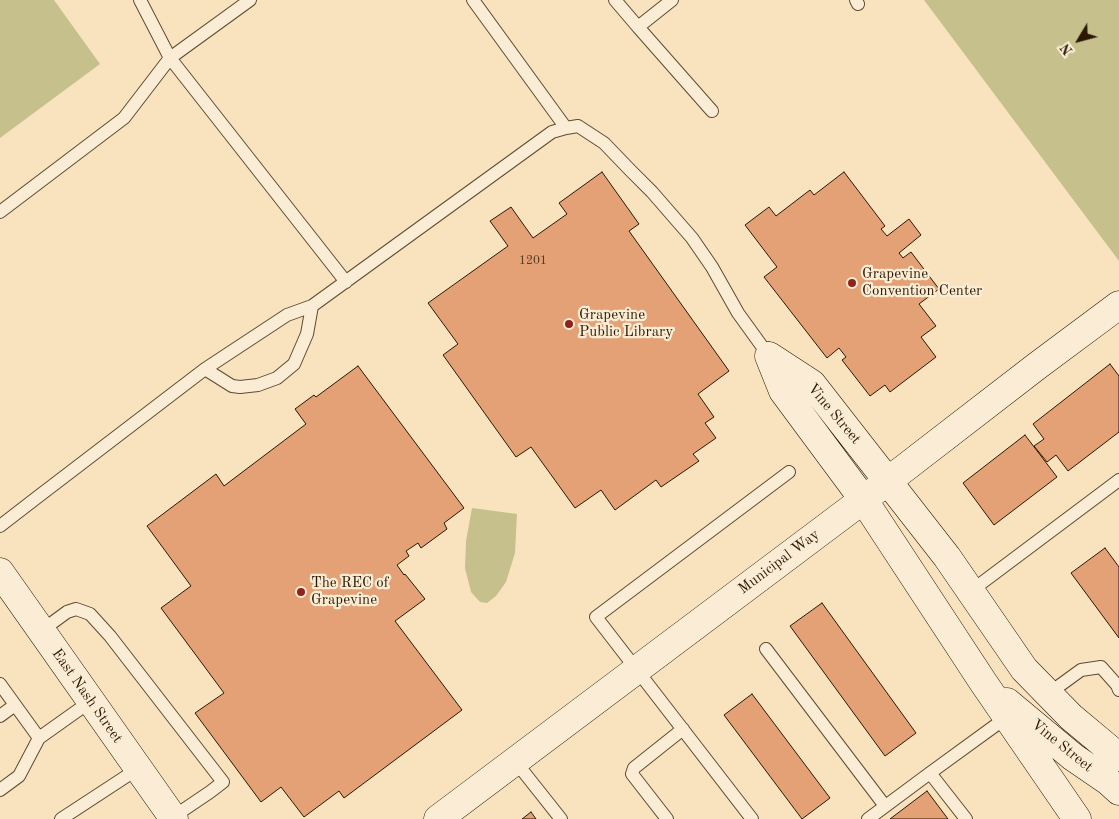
<!DOCTYPE html>
<html>
<head>
<meta charset="utf-8">
<style>
  body { margin:0 }
  #map { position:relative; width:1119px; height:819px; overflow:hidden; background:#f9e3be; font-family:"Old Standard TT",serif }
  canvas { display:block }
  .north { position:absolute; left:1054px; top:15px; width:50px; height:50px; -webkit-text-stroke:4px #fbedd5; paint-order:stroke; rotate:233deg; font-size:14px; font-weight:700; line-height:20px; text-align:center; color:#2a1802 }
  .north::after { content:''; display:block; margin:auto; width:18px; height:22px; background:#2a1802; clip-path:polygon(50% 0,100% 100%,50% 72%,0 100%) }
</style>
</head>
<body>
<div id="map">
<canvas width="1119" height="819"></canvas>
<div class="north">N</div>
</div>
<script>
const ctx = document.querySelector('canvas').getContext('2d');
ctx.lineJoin = 'round';
function fillPath(path, color) { ctx.fillStyle = color; ctx.fill(path, 'evenodd'); }
const poly = rows => new Path2D(rows.map(r => 'M' + r).join(''));
function trace(path, color, width, dash) { ctx.strokeStyle = color; ctx.lineWidth = width; ctx.lineCap = dash ? 'butt' : 'round'; ctx.setLineDash(dash || []); ctx.stroke(path); }
function label(font, color, halo, rows, align = 'center') {
  ctx.font = font + ' "Old Standard TT",serif'; ctx.lineWidth = 4.5; ctx.setLineDash([]); ctx.textBaseline = 'middle'; ctx.strokeStyle = halo; ctx.fillStyle = color; for (const [text, x, y, turn = 0] of rows) {
    ctx.save(); ctx.translate(x, y); ctx.rotate((+turn || 0) * Math.PI / 180); ctx.textAlign = isNaN(turn) ? turn : align; if (halo) ctx.strokeText(text, 0, 0); ctx.fillText(text, 0, 0); ctx.restore();
  }
}
fillPath(poly([
  [0,0,54,0,100,64,0,138],
  [924,0,1119,0,1119,261],
  [472,508,517,514,515,553,506,582,496,596,487,603,480,602,471,592,465,568,466,541]
]), '#c6c18c');
const building = poly([
  [602,172,639,224,629,231,729,371,698,394,714,417,705,423,716,438,693,454,699,461,661,487,656,480,615,510,601,490,575,508,531,447,516,457,443,355,458,344,428,303,508,246,490,221,511,207,533,238,567,214,559,203,602,172],
  [844,172,885,226,881,229,887,236,909,219,921,235,899,253,903,258,911,252,939,289,919,304,936,326,921,337,936,357,890,392,885,385,870,396,842,360,846,357,839,348,827,358,764,277,777,267,745,225,769,207,776,216,810,190,814,195,844,172],
  [1110,364,1119,376,1119,432,1068,471,1056,455,1047,462,1034,446,1044,439,1033,424,1110,364],
  [358,366,464,508,444,523,447,529,421,548,418,543,406,551,409,556,397,565,404,575,405,574,425,599,395,621,462,710,344,798,339,791,304,817,281,787,261,802,195,713,224,693,161,608,191,586,147,526,216,474,224,486,306,424,295,409,314,395,316,397,358,366],
  [1025,435,1057,477,994,525,963,483,1025,435],
  [1105,548,1119,567,1119,638,1071,573,1105,548],
  [822,603,916,733,885,756,790,626,822,603],
  [752,694,830,798,802,819,724,715,752,694],
  [927,791,948,819,890,819,927,791],
  [531,812,536,819,522,819,531,812]
]);
fillPath(building, '#e4a175');
trace(building, '#2a1802', 1);
const lane = poly([
  [250,0,170,58,346,282],
  [473,0,566,128],
  [615,0,638,27,672,0],
  [856,0,858,4],
  [638,27,712,111],
  [0,212,124,118,170,58,140,0],
  [205,369,232,386,240,387,258,385,277,378,294,364,307,334,312,306],
  [0,526,35,499,205,369,287,315,312,306,552,132,566,128,578,126,604,143,631,171,652,192,692,238,712,267,738,313,769,356],
  [971,591,1119,480],
  [41,631,67,612,76,609,90,614,110,636,223,782,210,792,173,817],
  [766,649,885,806],
  [0,684,39,738,91,701],
  [1048,694,1081,670,1101,667,1117,685,1119,690],
  [0,716,15,705],
  [515,761,561,819],
  [930,773,966,819],
  [0,790,19,776,39,738],
  [61,819,139,768],
  [667,819,632,774,634,768,683,729],
  [752,819,596,617,789,472],
  [868,819,930,773,1007,717]
]);
const secondary = poly([
  [769,356,783,391,863,499,983,682,1077,819],
  [769,356,812,384,947,557,1024,669,1071,717,1119,757],
  [0,572,174,819],
  [1007,702,1073,757,1108,781,1119,791],
  [438,819,888,481,1037,366,1119,305]
]);
trace(lane, '#5e4b31', 14);
trace(secondary, '#2a1802', 29);
trace(lane, '#fbedd5', 12);
trace(secondary, '#fbedd5', 28);
for (const [x, y, r, color] of [
  [852,283,5,"#8f2418"],
  [569,324,5,"#8f2418"],
  [301,592,5,"#8f2418"]
]) { const dot = new Path2D(); dot.arc(x, y, r, 0, 2 * Math.PI); ctx.fillStyle = color; ctx.fill(dot); trace(dot, '#fbedd5', 2); }
label('12px', '#583a1f', null, [
  ["1201",533,261]
]);
label('15px', '#2a1802', '#fbedd5', [
  ["Grapevine",862,274],
  ["Convention Center",862,291],
  ["Grapevine",579,315],
  ["Public Library",579,332],
  ["The REC of",311,583],
  ["Grapevine",311,600]
], 'left');
label('15px', '#2a1802', '#fbedd5', [
  ["Vine Street",834,414,50],
  ["Municipal Way",779,562,-37],
  ["East Nash Street",87,696,55],
  ["Vine Street",1062,746,39]
]);
</script>
</body>
</html>
